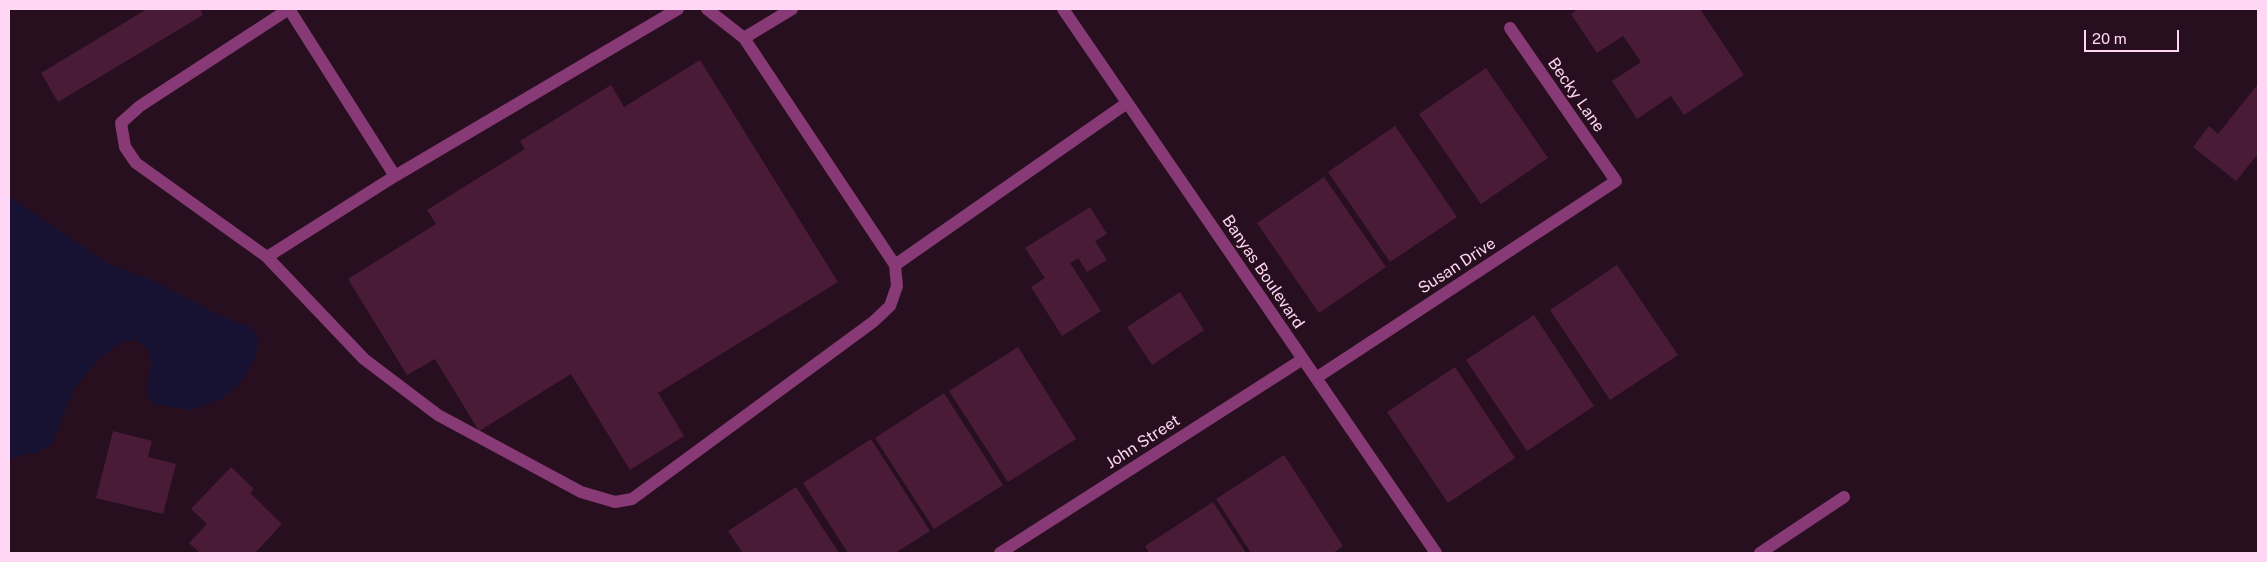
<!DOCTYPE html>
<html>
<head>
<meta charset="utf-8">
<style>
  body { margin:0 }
  #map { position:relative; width:2267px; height:562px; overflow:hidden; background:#280f1f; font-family:"Public Sans",sans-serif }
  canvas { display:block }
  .frame { position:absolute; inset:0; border:10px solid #ffd6f3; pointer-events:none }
  .scale { position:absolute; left:2084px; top:30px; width:95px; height:22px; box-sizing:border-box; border:2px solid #ffd6f3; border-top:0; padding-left:6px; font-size:15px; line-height:18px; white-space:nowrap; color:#ffd6f3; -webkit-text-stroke:4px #280f1f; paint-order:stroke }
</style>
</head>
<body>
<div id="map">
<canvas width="2267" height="562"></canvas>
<div class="frame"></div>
<div class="scale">20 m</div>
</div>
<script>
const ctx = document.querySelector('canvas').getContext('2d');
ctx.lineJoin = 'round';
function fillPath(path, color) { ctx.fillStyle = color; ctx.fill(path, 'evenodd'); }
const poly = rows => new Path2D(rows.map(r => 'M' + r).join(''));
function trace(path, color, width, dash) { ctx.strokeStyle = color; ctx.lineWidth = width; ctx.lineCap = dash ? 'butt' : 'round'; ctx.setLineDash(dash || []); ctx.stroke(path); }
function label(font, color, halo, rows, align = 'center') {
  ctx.font = font + ' "Public Sans",sans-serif'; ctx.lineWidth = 4; ctx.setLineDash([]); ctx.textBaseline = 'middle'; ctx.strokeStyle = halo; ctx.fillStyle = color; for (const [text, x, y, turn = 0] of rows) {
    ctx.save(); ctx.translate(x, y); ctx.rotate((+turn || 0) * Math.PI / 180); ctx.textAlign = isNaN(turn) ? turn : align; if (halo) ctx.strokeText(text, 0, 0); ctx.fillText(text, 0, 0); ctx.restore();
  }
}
fillPath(poly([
  [9,196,107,263,159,283,222,317,250,326,259,337,255,359,239,385,221,399,190,410,152,404,147,391,151,363,148,349,136,340,121,343,101,357,75,388,50,446,36,453,13,457,9,460]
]), '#171232');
fillPath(poly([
  [147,9,200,9,203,15,58,102,41,73],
  [1578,9,1700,9,1744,75,1684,115,1671,96,1637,119,1612,81,1641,62,1623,36,1597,53,1571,14],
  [700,60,838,282,658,393,684,436,630,470,571,374,479,431,435,359,407,375,348,279,436,224,427,210,525,149,520,141,611,85,624,107],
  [1486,68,1548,158,1481,204,1419,114],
  [2258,84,2258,154,2236,181,2193,147,2209,126,2218,134],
  [1395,126,1457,217,1390,262,1328,172],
  [1324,177,1386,267,1319,313,1257,223],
  [1090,207,1107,234,1095,241,1107,260,1087,272,1078,258,1070,263,1101,311,1062,336,1031,287,1045,278,1025,248],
  [1617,265,1678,355,1610,400,1550,310],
  [1180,292,1204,330,1152,365,1127,327],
  [1534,315,1594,406,1527,451,1466,360],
  [1018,347,1076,439,1008,482,949,391],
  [1455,367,1515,458,1448,503,1387,412],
  [944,393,1003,485,934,529,875,438],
  [113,431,152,441,148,457,176,464,163,514,96,498],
  [871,439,930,531,895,553,848,553,803,483],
  [1284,455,1343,546,1333,553,1251,553,1216,499],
  [231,467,254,489,250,493,282,524,255,553,200,553,189,543,207,524,191,509],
  [796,487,839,553,743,553,728,531],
  [1213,502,1246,553,1149,553,1145,546]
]), '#491b37');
trace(poly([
  [289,9,140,106,121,123,125,147,136,163,267,257,364,359,438,415,581,492,615,502,632,499,873,322,890,306,897,286,895,265],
  [289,9,395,176],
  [707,9,744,38,895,265,1127,103],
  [1063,9,1436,553],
  [744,38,792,9],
  [267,257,395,176,678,9],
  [1316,378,1616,181,1510,28],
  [1000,553,1303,359],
  [1760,553,1844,497]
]), '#873a76', 12);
label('16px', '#ffd6f3', '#280f1f', [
  ["Becky Lane",1576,95,55],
  ["Susan Drive",1457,266,-33],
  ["Banyas Boulevard",1263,272,56],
  ["John Street",1143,442,-33]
]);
</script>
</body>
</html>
